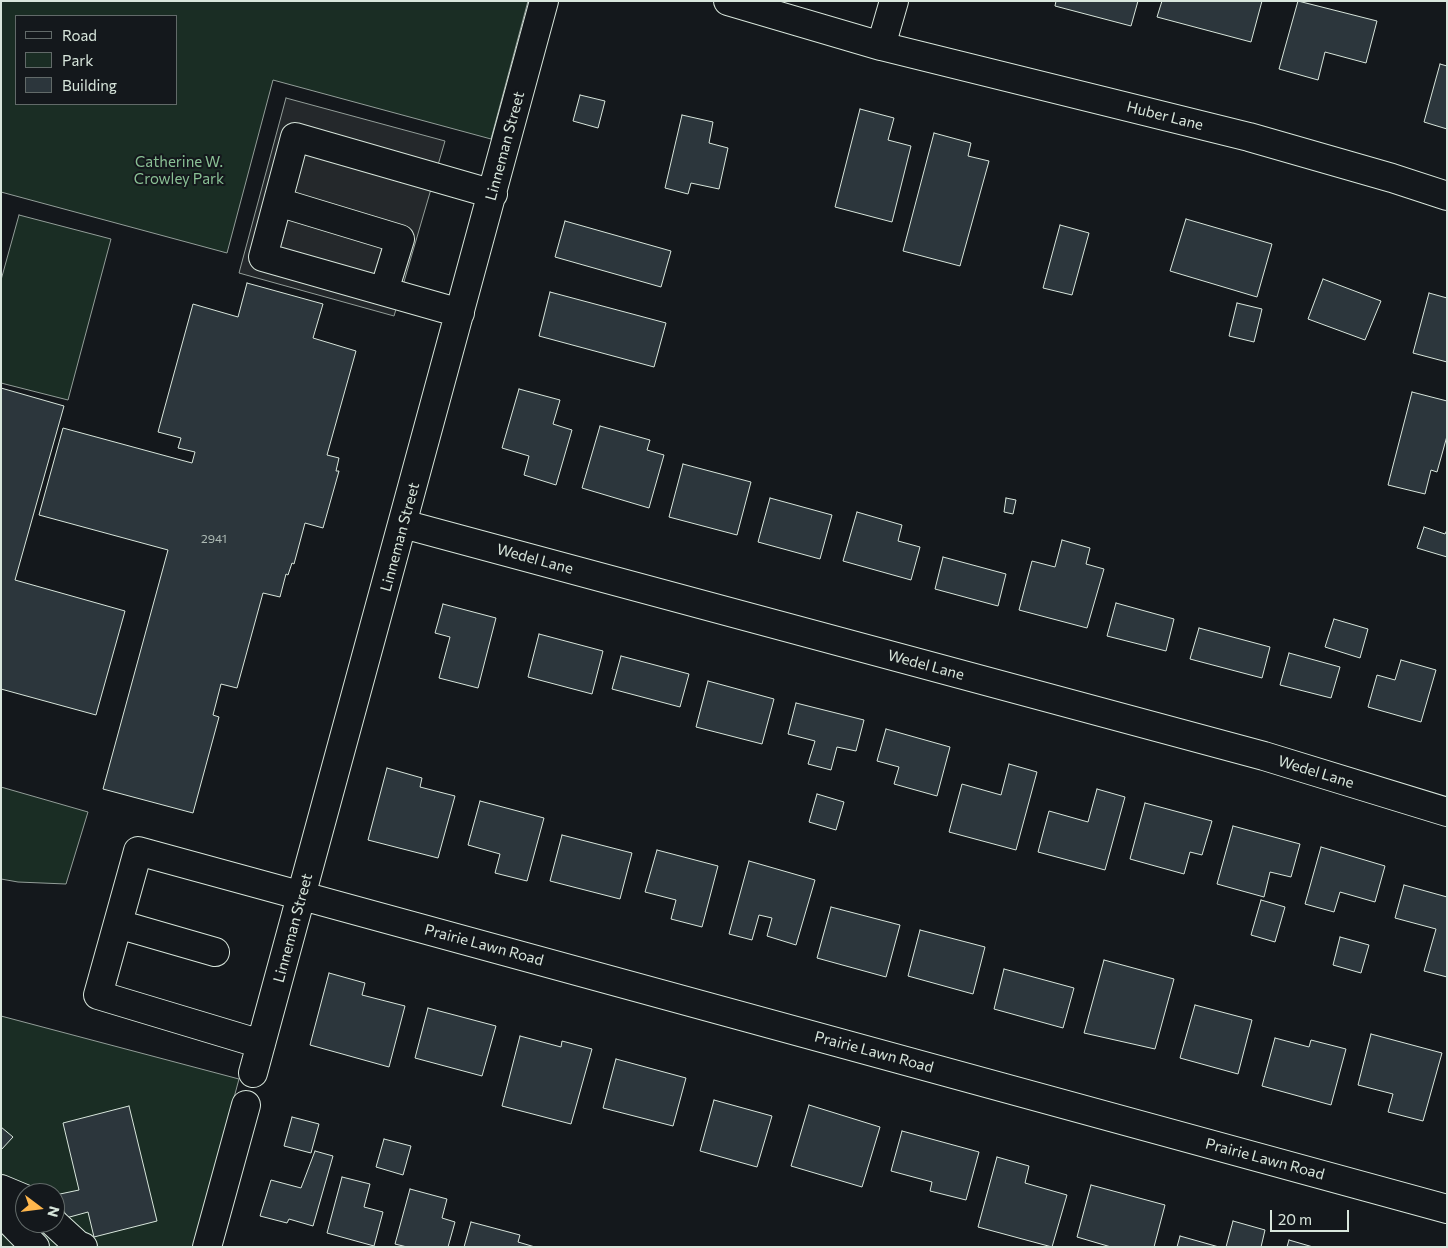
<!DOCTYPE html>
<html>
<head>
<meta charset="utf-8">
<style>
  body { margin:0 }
  #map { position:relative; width:1448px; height:1248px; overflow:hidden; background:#14181c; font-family:Commissioner,sans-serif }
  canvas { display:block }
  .frame { position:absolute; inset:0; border:2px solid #d8e6dc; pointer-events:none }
  .legend { position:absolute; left:15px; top:15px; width:162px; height:90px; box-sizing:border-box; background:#14181c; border:1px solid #626a69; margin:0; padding:6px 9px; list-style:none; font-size:15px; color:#d8e6dc }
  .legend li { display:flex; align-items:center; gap:10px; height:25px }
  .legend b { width:25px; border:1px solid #626a69 }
  .north { position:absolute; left:15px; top:1183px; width:50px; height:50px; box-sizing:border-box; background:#14181c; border:1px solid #626a69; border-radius:50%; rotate:105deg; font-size:14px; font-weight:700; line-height:20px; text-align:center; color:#d8e6dc }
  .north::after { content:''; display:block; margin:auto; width:18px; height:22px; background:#ffb74d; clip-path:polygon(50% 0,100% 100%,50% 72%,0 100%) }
  .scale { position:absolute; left:1270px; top:1210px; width:79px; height:22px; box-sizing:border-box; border:2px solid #d8e6dc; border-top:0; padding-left:6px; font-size:15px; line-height:18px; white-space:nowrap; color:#d8e6dc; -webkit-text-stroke:4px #14181c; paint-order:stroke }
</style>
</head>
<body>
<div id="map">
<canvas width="1448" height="1248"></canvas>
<div class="frame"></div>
<ul class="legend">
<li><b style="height:6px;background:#14181c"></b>Road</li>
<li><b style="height:14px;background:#1a2d24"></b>Park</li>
<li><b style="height:14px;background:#2c363c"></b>Building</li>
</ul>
<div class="north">N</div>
<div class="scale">20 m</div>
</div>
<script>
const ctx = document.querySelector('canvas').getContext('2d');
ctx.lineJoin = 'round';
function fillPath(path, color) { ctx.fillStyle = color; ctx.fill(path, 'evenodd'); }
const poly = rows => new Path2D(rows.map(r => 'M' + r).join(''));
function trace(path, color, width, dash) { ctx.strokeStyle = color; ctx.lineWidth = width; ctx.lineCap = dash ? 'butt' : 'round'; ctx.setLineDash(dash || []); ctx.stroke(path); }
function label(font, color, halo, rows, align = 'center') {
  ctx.font = font + ' Commissioner,sans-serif'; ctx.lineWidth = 4; ctx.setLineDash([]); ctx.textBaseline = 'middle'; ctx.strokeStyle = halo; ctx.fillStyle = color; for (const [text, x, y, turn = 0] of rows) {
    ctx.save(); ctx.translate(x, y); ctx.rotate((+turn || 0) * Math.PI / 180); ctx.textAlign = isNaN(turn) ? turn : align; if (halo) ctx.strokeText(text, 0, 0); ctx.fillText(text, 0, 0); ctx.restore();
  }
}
const green = poly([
  [1,1,528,1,491,139,273,80,227,253,1,192,1,1],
  [176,16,176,104,16,104,16,16,176,16],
  [19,215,111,239,68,400,1,383,1,280,19,215],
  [1,787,88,812,66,884,18,882,1,879,1,787],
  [1,1016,239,1079,194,1247,1,1247,1,1016],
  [25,1193,55,1193,55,1223,25,1223,25,1193]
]);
fillPath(green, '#1a2d24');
trace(green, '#939e99', 1);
const parking = poly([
  [286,98,445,141,394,316,239,273,286,98]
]);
fillPath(parking, '#24282b');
trace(parking, '#939e99', 1);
const building = poly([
  [1056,1,1138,1,1131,26,1055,6,1056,1],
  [1162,1,1262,1,1251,42,1157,17,1162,1],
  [1298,1,1377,21,1366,63,1325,52,1318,80,1279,69,1298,1],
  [1440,64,1447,66,1447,129,1424,122,1440,64],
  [580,95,605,101,598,128,573,121,580,95],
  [860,109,894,118,888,140,911,146,892,222,835,207,860,109],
  [682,115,713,122,709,143,728,148,719,189,691,183,688,194,665,188,682,115],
  [934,133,971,143,968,156,989,161,960,266,903,251,934,133],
  [1186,219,1272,244,1257,297,1170,271,1186,219],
  [565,221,671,251,661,287,555,257,565,221],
  [1060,225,1089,233,1072,295,1043,288,1060,225],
  [1323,279,1381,301,1365,340,1308,319,1323,279],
  [247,283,323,304,313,338,356,351,327,455,339,458,336,471,339,471,323,528,305,523,294,564,292,563,288,575,286,574,280,597,263,593,237,688,221,684,213,715,219,717,193,813,103,789,168,550,39,515,63,428,192,463,195,452,178,448,181,438,158,432,193,304,238,317,247,283],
  [550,292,666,323,654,367,539,336,550,292],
  [1429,293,1447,298,1447,362,1413,353,1429,293],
  [1237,303,1262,309,1254,342,1229,336,1237,303],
  [1,388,64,406,15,580,125,611,96,715,1,689,1,388],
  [519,389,560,400,553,424,572,430,556,485,524,475,529,456,502,448,519,389],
  [1412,392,1447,401,1447,436,1437,472,1431,470,1425,494,1388,485,1412,392],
  [600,426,650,440,647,450,664,455,649,508,582,488,600,426],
  [683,464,751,482,737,535,669,517,683,464],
  [770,498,832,515,820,559,758,542,770,498],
  [1006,498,1016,500,1013,514,1004,512,1006,498],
  [857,512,902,525,898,541,920,547,911,580,843,561,857,512],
  [1424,527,1445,534,1447,530,1447,557,1417,548,1424,527],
  [1062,540,1090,548,1086,564,1104,569,1087,628,1019,610,1032,561,1055,567,1062,540],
  [943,557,1006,574,998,606,935,589,943,557],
  [1116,603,1174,619,1166,651,1107,636,1116,603],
  [443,604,496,618,478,688,439,678,450,637,435,633,443,604],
  [1334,619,1368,629,1360,658,1325,647,1334,619],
  [1199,628,1270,647,1262,678,1190,659,1199,628],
  [539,634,603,651,592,694,528,677,539,634],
  [1289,653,1340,667,1331,698,1280,685,1289,653],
  [621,656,689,674,680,707,612,689,621,656],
  [1401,660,1436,670,1421,722,1368,707,1377,675,1395,680,1401,660],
  [708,681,774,699,762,744,696,727,708,681],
  [796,703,864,720,856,751,837,747,831,770,808,764,815,741,788,734,796,703],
  [886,729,950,747,937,796,894,784,899,767,877,761,886,729],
  [1009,764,1037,772,1016,850,949,832,962,784,1001,795,1009,764],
  [387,768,422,778,420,787,455,796,438,858,368,840,387,768],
  [1097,789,1125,797,1105,870,1038,852,1049,811,1088,822,1097,789],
  [817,794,844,802,836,830,809,822,817,794],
  [480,801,544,818,527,881,495,873,500,854,468,845,480,801],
  [1145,803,1212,821,1202,855,1190,852,1184,874,1130,859,1145,803],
  [1233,826,1300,844,1291,877,1270,872,1264,897,1217,884,1233,826],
  [562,835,632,853,620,899,550,881,562,835],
  [1321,847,1385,866,1375,902,1340,892,1334,912,1305,904,1321,847],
  [657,850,718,866,702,927,671,919,676,900,645,892,657,850],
  [749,861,815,880,796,945,767,936,772,918,759,915,752,940,729,934,749,861],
  [1404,885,1447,897,1447,977,1424,971,1436,929,1395,918,1404,885],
  [1261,900,1285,907,1275,942,1251,935,1261,900],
  [831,907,900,925,886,977,817,958,831,907],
  [920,930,985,947,973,994,908,976,920,930],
  [1340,937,1369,945,1361,973,1333,965,1340,937],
  [1104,960,1174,979,1155,1049,1084,1033,1104,960],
  [1004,969,1074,988,1063,1028,994,1009,1004,969],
  [329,973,365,983,362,995,405,1006,389,1067,310,1045,329,973],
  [1195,1005,1252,1020,1238,1074,1180,1058,1195,1005],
  [428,1008,496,1026,482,1076,415,1058,428,1008],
  [1371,1034,1442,1053,1423,1121,1388,1112,1393,1094,1358,1085,1371,1034],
  [520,1036,561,1047,562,1041,592,1049,571,1124,502,1106,520,1036],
  [1275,1038,1309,1047,1311,1040,1346,1049,1331,1105,1262,1086,1275,1038],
  [616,1059,686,1078,673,1126,603,1108,616,1059],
  [714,1100,772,1116,757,1167,700,1151,714,1100],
  [809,1105,880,1127,862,1187,791,1166,809,1105],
  [129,1106,157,1221,94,1237,88,1212,66,1218,60,1194,79,1190,63,1123,129,1106],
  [292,1117,319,1124,311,1153,284,1146,292,1117],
  [1,1127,13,1137,1,1150,1,1127],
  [902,1131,979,1152,966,1200,930,1191,932,1182,891,1171,902,1131],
  [384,1139,411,1146,403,1175,376,1167,384,1139],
  [315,1151,333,1156,313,1226,289,1219,287,1223,260,1216,271,1180,301,1188,315,1151],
  [997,1157,1029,1166,1025,1183,1067,1195,1052,1247,978,1227,997,1157],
  [342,1177,370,1184,364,1207,383,1212,374,1246,327,1233,342,1177],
  [1091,1185,1165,1205,1154,1247,1111,1247,1077,1237,1091,1185],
  [410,1189,447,1199,442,1218,455,1222,448,1247,407,1247,395,1244,410,1189],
  [1233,1221,1265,1230,1261,1247,1226,1247,1233,1221],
  [471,1222,520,1235,518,1242,535,1247,464,1247,471,1222],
  [1180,1236,1219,1247,1177,1247,1180,1236],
  [1289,1240,1313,1247,1287,1247,1289,1240]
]);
fillPath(building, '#2c363c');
trace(building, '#d8e6dc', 1);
const minor = poly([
  [728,1,881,46,1249,137,1392,178,1447,196],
  [881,46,894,1],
  [278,202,400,239,384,291],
  [460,313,263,257,295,137,493,194],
  [403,524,1264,756,1447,812],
  [118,924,215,952],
  [261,1044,98,995,138,851,1447,1209],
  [253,1073,544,1],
  [1,1189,25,1199],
  [1,1212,35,1247],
  [54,1223,78,1245,83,1247],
  [207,1247,246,1105]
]);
trace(minor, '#d8e6dc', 30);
trace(minor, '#14181c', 28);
label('12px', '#adbab4', null, [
  ["2941",214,539]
]);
label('15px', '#d8e6dc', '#14181c', [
  ["Huber Lane",1165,116,14],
  ["Linneman Street",505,146,-75],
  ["Linneman Street",400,537,-75],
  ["Wedel Lane",535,559,15],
  ["Wedel Lane",926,665,15],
  ["Wedel Lane",1316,772,17],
  ["Linneman Street",293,928,-75],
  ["Prairie Lawn Road",484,945,15],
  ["Prairie Lawn Road",874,1052,15],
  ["Prairie Lawn Road",1265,1159,15]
]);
label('15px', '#8ac095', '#14181c', [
  ["Catherine W.",179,162],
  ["Crowley Park",179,179]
]);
</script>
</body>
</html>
